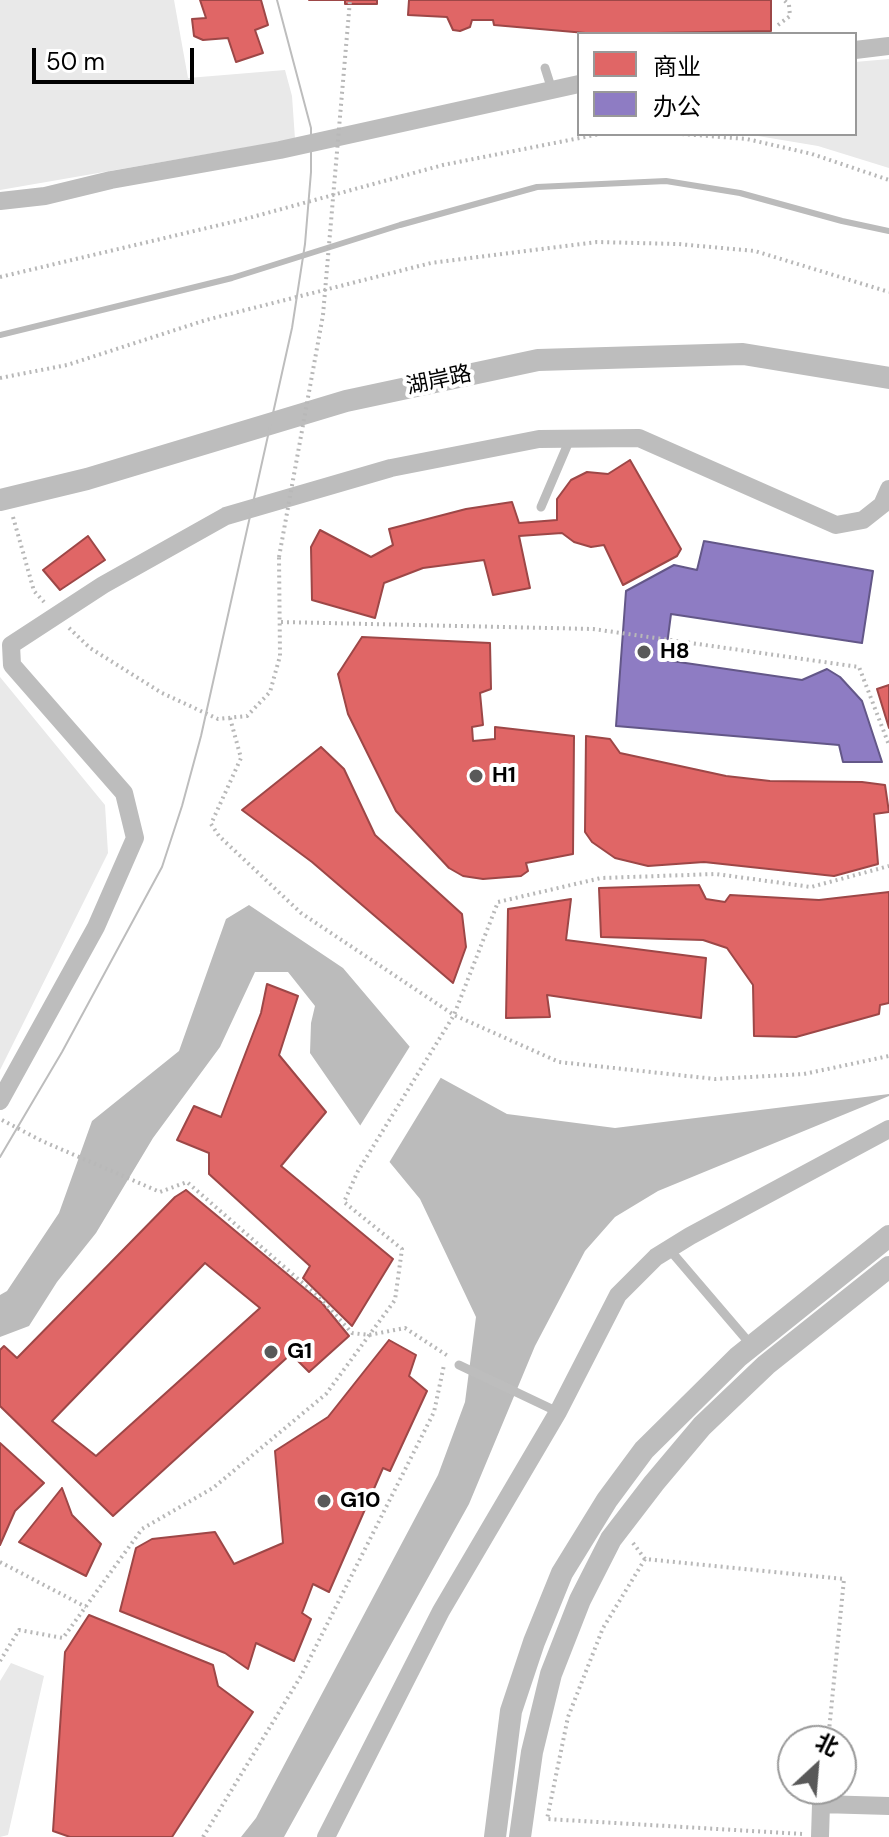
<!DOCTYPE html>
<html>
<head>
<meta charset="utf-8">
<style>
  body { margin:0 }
  #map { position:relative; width:889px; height:1837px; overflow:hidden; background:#fff; font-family:"DM Sans","Noto Sans SC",sans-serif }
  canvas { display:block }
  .legend { position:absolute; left:577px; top:32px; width:280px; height:104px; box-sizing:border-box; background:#fff; border:2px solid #999; margin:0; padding:10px 14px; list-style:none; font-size:24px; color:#000 }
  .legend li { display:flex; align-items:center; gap:16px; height:40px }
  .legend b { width:40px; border:2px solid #999 }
  .north { position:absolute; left:777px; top:1725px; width:80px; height:80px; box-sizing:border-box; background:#fff; border:2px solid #999; border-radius:50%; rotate:26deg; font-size:22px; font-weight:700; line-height:32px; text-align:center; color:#000 }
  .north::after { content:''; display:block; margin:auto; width:28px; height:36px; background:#595959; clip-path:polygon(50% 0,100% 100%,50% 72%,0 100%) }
  .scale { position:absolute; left:32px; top:48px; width:162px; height:36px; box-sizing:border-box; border:4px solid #000; border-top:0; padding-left:10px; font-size:24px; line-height:28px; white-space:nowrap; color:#000; -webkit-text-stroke:6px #fff; paint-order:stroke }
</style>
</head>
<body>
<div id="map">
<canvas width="889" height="1837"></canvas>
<ul class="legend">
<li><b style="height:22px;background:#e06666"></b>商业</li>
<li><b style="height:22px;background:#8e7cc3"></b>办公</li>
</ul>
<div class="north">北</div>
<div class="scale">50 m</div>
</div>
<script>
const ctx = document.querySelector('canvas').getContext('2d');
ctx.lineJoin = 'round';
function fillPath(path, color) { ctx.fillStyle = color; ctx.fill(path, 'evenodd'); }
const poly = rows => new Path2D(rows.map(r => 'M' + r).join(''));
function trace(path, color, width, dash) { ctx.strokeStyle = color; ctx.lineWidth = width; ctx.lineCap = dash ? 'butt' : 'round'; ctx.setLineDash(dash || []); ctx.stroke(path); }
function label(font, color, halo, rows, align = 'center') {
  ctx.font = font + ' "DM Sans","Noto Sans SC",sans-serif'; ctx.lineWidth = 8; ctx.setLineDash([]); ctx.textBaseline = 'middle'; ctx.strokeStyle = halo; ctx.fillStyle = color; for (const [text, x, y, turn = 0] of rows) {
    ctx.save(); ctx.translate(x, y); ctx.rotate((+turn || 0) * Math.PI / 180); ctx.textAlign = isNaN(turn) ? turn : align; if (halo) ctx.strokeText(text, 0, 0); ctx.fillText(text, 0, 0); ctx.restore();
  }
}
fillPath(poly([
  [0,0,174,0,188,78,285,70,292,96,295,139,0,190],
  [889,59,889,168,818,146,746,134,855,134,855,62],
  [0,677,105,805,108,853,0,1070],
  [11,1663,44,1676,8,1835,0,1837,0,1681]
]), '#e9e9e9');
fillPath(poly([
  [249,905,343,968,432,1073,507,1114,615,1128,889,1094,889,1096,658,1191,615,1217,585,1251,535,1346,469,1504,284,1837,241,1837,256,1818,438,1475,465,1402,476,1317,420,1199,364,1131,310,1053,311,1023,315,1006,288,972,255,972,220,1047,153,1138,96,1233,57,1282,29,1326,0,1337,0,1295,7,1291,59,1213,92,1121,179,1051,226,919]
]), '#bbb');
fillPath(poly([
  [412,1043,435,1070,443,1074,387,1166,358,1129]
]), '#fff');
const shops = poly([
  [200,0,261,0,268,25,255,30,263,53,236,62,228,38,203,40,194,36,192,19,206,18,200,0],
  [309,0,377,0,377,4,345,4,345,0,309,0],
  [409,0,771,0,771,31,597,34,494,25,493,20,472,20,470,27,460,31,453,30,447,17,408,15,409,0],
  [630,460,681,549,677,556,623,585,604,545,591,547,574,542,562,533,519,536,530,588,493,595,484,560,423,568,384,583,375,618,312,600,311,547,320,530,371,557,393,545,389,529,466,509,512,502,519,523,557,520,557,499,571,480,587,472,608,474,630,460],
  [88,536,105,560,60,590,43,570,88,536],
  [362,637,490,643,491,689,480,693,483,725,472,727,473,741,495,739,495,727,574,736,573,854,526,863,528,871,521,876,483,879,463,876,449,868,396,811,348,714,338,674,362,637],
  [889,685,889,728,877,689,889,685],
  [586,736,610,739,620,753,726,776,770,781,862,782,885,785,889,812,874,814,878,864,834,876,704,862,648,866,615,858,592,842,585,832,586,736],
  [321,747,344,769,375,835,462,914,466,947,453,983,312,862,242,810,321,747],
  [699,885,706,899,725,902,730,895,819,900,889,892,889,1003,880,1005,879,1014,796,1037,754,1036,753,985,727,948,703,940,601,937,599,888,699,885],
  [571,899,566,940,706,958,701,1018,547,995,550,1017,506,1018,508,909,571,899],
  [267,984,298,996,279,1055,326,1112,281,1166,393,1259,352,1326,303,1278,310,1266,209,1174,209,1153,177,1140,194,1106,221,1117,261,1013,267,984],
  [186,1190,322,1303,349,1336,309,1372,291,1354,113,1516,0,1406,0,1350,4,1346,17,1358,175,1197,186,1190],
  [205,1263,260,1308,96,1456,52,1421,205,1263],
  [389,1340,416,1355,409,1376,427,1391,390,1471,383,1468,329,1592,313,1584,302,1613,311,1619,294,1661,256,1643,248,1669,225,1653,120,1611,136,1548,152,1539,215,1532,234,1564,283,1543,275,1451,328,1417,389,1340],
  [0,1443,44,1483,15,1511,0,1545,0,1443],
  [62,1488,72,1515,101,1544,86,1576,19,1542,62,1488],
  [89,1615,213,1665,218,1686,253,1712,172,1837,70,1837,53,1831,65,1652,89,1615]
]);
fillPath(shops, '#e06666');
trace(shops, '#9d4747', 2);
const offices = poly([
  [704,541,873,571,862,643,671,614,665,660,802,680,827,669,840,677,862,701,882,762,843,762,839,745,616,726,626,591,674,565,697,570,704,541]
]);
fillPath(offices, '#8e7cc3');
trace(offices, '#635788', 2);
trace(poly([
  [0,335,232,278,400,225,537,187,666,181,740,193,842,221,889,231]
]), '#bbb', 6);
trace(poly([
  [778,25,790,16,789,5,784,0],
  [682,134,747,139,812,154,889,180],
  [0,277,245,219,443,165,600,134],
  [0,378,67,365,206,320,431,263,597,242,678,244,755,251,889,292],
  [13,517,34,591,44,602],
  [281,622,593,629,859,667,889,745],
  [69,628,90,648,162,693,218,719,247,716,270,692,280,656,279,557],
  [230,718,241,758,211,824,219,836,301,913,454,1015,559,1062,715,1079,804,1074,889,1056],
  [2,1120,42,1141,160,1192,187,1182,321,1299,352,1333,369,1335,405,1328,448,1356],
  [633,1543,645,1559,844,1579,828,1741],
  [645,1559,603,1628,568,1717,547,1819,803,1834],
  [0,1562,86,1607],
  [0,1661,19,1630,63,1638,142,1529,213,1488,326,1394,395,1300,402,1249,344,1202,358,1171,454,1015,498,902,601,878,716,874,811,887,889,866],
  [203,1837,301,1676,434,1412,444,1365]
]), '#b8b8b8', 4, [2, 4]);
trace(poly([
  [545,68,552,90],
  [541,507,570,439],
  [669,1249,752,1346],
  [459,1365,558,1412]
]), '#bdbdbd', 9);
trace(poly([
  [855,50,889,46],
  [0,201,45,196,111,180,280,150,579,84],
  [0,1101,96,927,135,838,124,793,12,665,11,645,103,585,226,516,391,468,539,439,639,438,836,525,863,520,882,505,889,489],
  [326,1837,441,1611,558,1412,618,1295,656,1257,690,1236,889,1129],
  [820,1837,821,1804,889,1806]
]), '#bdbdbd', 18);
trace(poly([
  [0,500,87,479,346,401,538,360,743,354,889,378],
  [495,1837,511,1711,534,1642,562,1573,607,1500,644,1450,738,1357,889,1236],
  [520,1837,532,1752,551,1674,580,1600,611,1539,654,1483,702,1426,766,1365,889,1267]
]), '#bdbdbd', 22);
trace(poly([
  [0,1157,62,1052,162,867,182,806,201,736,292,328,305,244,311,172,311,128,277,0]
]), '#bdbdbd', 2);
trace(poly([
  [279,557,323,315,350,0]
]), '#b8b8b8', 4, [2, 4]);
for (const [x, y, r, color] of [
  [644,652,8,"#595959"],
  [476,776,8,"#595959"],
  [271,1352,8,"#595959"],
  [324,1501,8,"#595959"]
]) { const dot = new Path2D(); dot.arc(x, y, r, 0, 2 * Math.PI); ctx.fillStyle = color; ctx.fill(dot); trace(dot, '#fff', 3); }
label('22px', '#000', '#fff', [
  ["湖岸路",439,381,-12]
]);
label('bold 22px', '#000', '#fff', [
  ["H8",660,652],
  ["H1",492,776],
  ["G1",287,1352],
  ["G10",340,1501]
], 'left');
</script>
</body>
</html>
